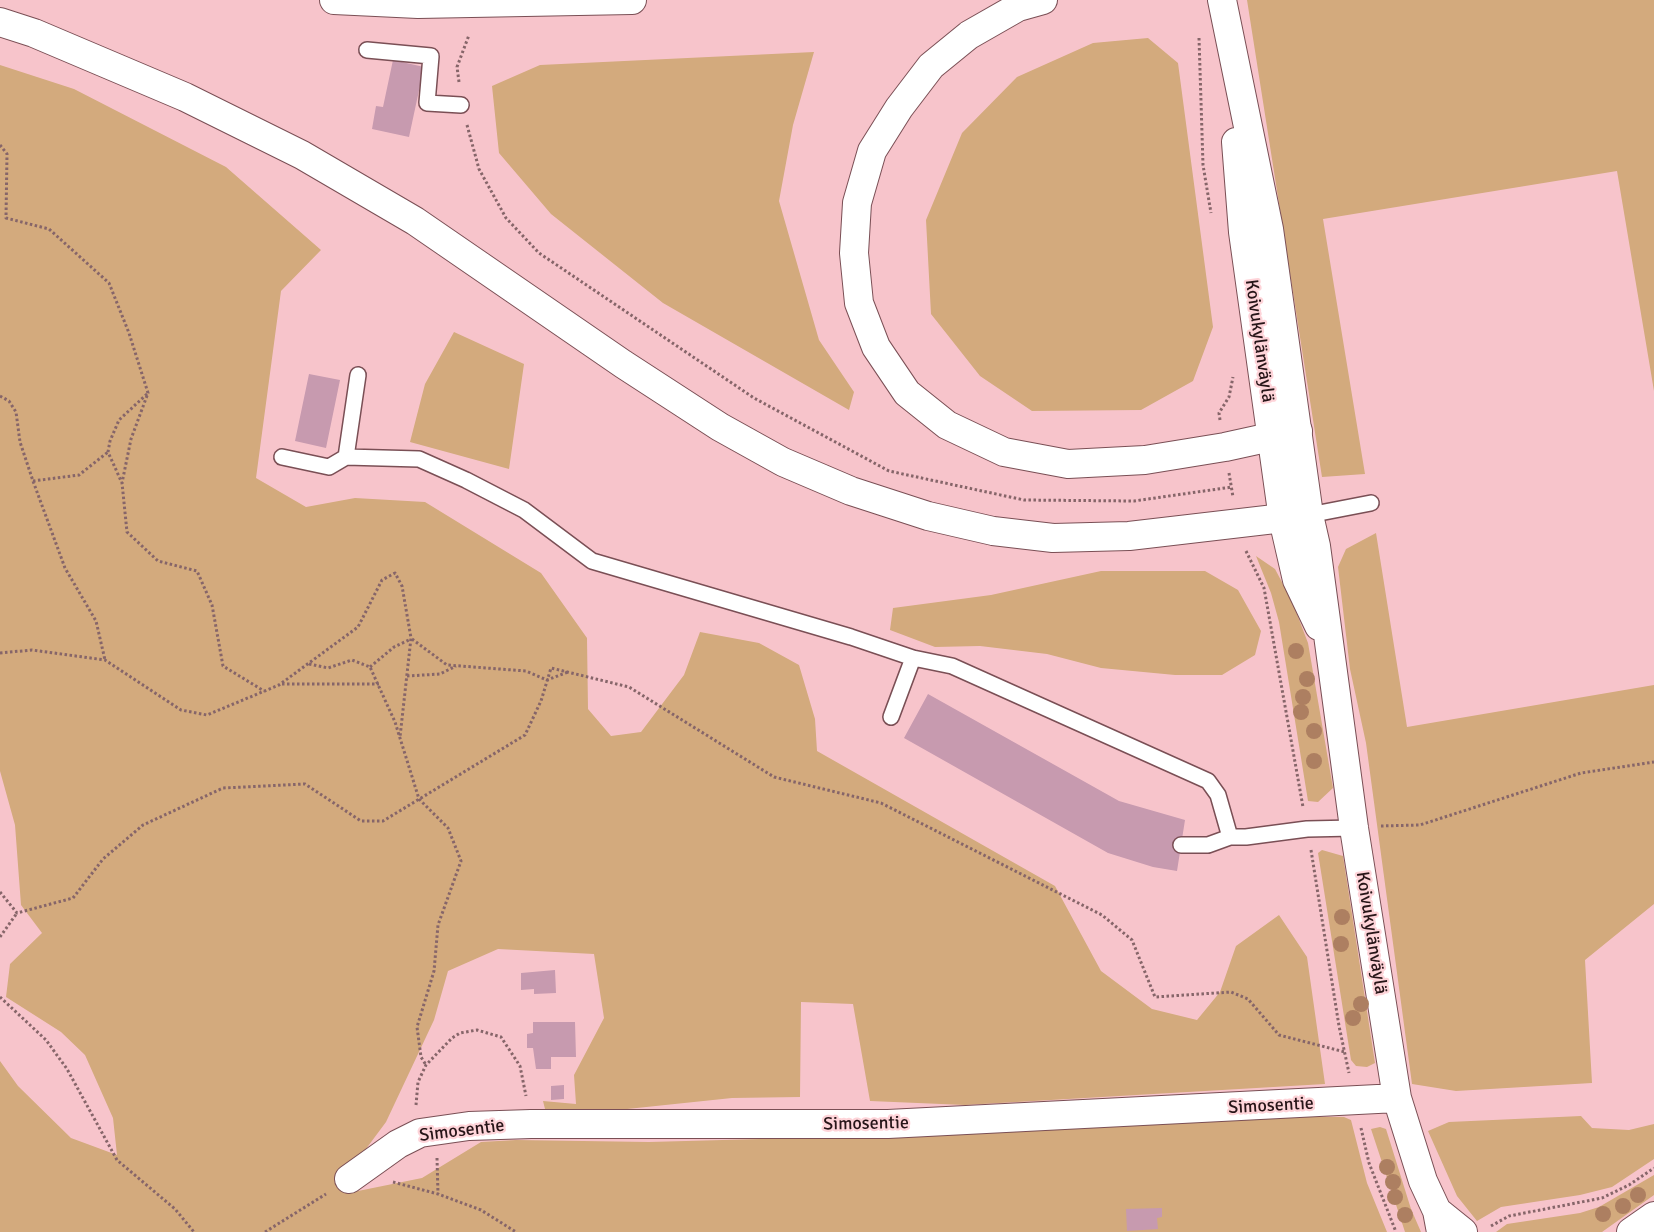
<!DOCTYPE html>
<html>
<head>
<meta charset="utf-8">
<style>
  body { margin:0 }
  canvas { display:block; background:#f7c4cb }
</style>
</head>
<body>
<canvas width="1654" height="1232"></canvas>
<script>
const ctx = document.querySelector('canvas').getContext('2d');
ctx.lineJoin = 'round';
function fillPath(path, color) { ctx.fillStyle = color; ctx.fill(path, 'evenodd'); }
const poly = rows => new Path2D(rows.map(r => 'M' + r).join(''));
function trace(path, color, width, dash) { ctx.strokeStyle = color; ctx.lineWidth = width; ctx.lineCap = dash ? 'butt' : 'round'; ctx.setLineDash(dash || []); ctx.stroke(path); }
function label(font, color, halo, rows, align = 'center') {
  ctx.font = font + ' Signika,sans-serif'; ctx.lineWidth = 4.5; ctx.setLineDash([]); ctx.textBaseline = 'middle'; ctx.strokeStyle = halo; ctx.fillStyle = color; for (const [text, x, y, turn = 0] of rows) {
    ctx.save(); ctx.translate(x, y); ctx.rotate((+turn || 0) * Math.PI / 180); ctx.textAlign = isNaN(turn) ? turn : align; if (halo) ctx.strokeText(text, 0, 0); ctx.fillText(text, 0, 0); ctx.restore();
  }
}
fillPath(poly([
  [1247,0,1654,0,1654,391,1617,171,1323,219,1365,474,1322,477],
  [1148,38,1178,63,1213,327,1193,381,1141,410,1032,411,980,376,931,314,926,220,962,133,1017,77,1093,43],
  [814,52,793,125,779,201,819,340,854,392,849,410,663,303,551,214,499,153,492,86,540,65],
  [0,65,74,89,226,167,321,250,281,291,256,478,306,507,355,498,425,502,541,573,587,638,588,709,611,736,641,732,684,675,700,632,759,643,799,665,815,719,817,751,1055,886,1101,971,1152,1009,1197,1020,1220,992,1236,946,1279,915,1307,957,1325,1084,965,1105,870,1101,853,1004,801,1002,800,1097,732,1098,551,1117,546,1113,543,1101,576,1104,574,1075,604,1018,594,954,498,949,448,971,434,1020,386,1122,357,1161,342,1175,358,1191,422,1178,481,1142,516,1140,649,1142,944,1134,1223,1116,1344,1117,1351,1120,1367,1183,1387,1232,0,1232,0,1061,18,1086,71,1138,117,1155,113,1118,85,1055,61,1032,6,997,10,964,42,933,21,905,15,825,0,771],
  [454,332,524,364,509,469,410,442,425,384],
  [1376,533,1407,727,1654,685,1654,904,1585,960,1592,1083,1456,1091,1412,1084,1366,743,1350,669,1338,567,1346,549],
  [1256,556,1275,569,1292,601,1308,643,1333,788,1318,802,1308,801,1279,622,1271,593],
  [1101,571,1205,571,1238,590,1261,631,1255,655,1222,675,1175,675,1101,668,1047,654,980,646,935,647,890,630,893,608,991,595],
  [1322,850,1343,856,1375,1063,1367,1067,1356,1066,1351,1060,1318,853],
  [1581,1116,1592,1128,1629,1130,1654,1124,1654,1159,1612,1187,1580,1195,1501,1207,1477,1221,1457,1196,1428,1131,1449,1122],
  [1380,1127,1386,1129,1411,1209,1421,1232,1405,1232,1371,1129],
  [1654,1175,1654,1195,1602,1232,1496,1232,1507,1224,1580,1213,1599,1207]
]), '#d3aa7d');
fillPath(poly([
  [393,60,424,67,409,137,372,129,376,106,383,107],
  [309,374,340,380,326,448,295,441],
  [928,694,1119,801,1185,820,1177,871,1153,867,1108,853,904,738],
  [555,970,556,993,534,994,534,989,521,990,521,973],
  [533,1022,575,1022,576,1057,551,1057,551,1069,536,1069,533,1048,527,1048,527,1034,533,1033],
  [564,1085,564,1099,551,1100,551,1086],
  [1162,1208,1162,1217,1157,1218,1158,1229,1127,1231,1126,1209]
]), '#c79aaf');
const service = poly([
  [367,50,431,56,427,103,461,105],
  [282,457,329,467,346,457,419,459,466,480,524,510,592,561,851,637,913,658,952,666,1208,781,1218,795,1230,837],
  [346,457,358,375],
  [1309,515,1371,503],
  [891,717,913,658],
  [1181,845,1208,845,1230,837,1246,837,1307,829,1354,828]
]);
const minor = poly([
  [1309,515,1316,546,1354,828,1397,1098,1423,1181,1437,1211,1441,1232],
  [1283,519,1297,580,1319,626],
  [349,1179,398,1144,420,1133,469,1126,531,1124,888,1124,1397,1098],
  [1437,1211,1463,1232],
  [1631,1232,1654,1216]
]);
const primary = poly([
  [1222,0,1269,229,1309,515],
  [1236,142,1243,232,1283,519]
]);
const motorway = poly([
  [334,0,418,4,632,0],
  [1043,0,1018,7,969,35,931,66,899,108,872,151,857,203,854,253,859,303,876,347,907,393,947,425,1004,452,1068,464,1145,460,1225,447,1298,431],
  [0,22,34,33,185,97,302,155,415,221,623,364,720,427,783,462,851,491,928,516,993,531,1053,538,1129,536,1309,515]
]);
trace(service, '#7a4f55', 18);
trace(minor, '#7a4f55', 30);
trace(primary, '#7a4f55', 30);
trace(motorway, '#7a4f55', 30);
trace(poly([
  [1199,38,1203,165,1211,213],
  [459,82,457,67,469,35],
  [467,125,479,169,506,218,539,253,754,398,889,471,1024,500,1134,501,1232,487],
  [0,145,7,154,6,218,49,229,109,283,129,333,148,393,131,439,122,483],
  [147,394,119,420,110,441,108,452,122,483,127,532,158,561,197,571,212,605,223,666,264,691],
  [0,396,9,401,16,412,20,442,33,481,65,568,96,621,105,660],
  [1220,420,1219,413,1229,397,1233,377],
  [1229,473,1233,497],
  [33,481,79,475,108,452],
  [1246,551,1264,588,1303,807],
  [412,639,447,665,526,671,547,680,568,672],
  [0,653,32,650,105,660,181,710,207,715,279,685,358,627,382,580,395,573,402,586,411,638,400,737],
  [309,664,328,668,352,660,370,667,395,722,419,799,448,828,461,861,438,925,434,971,417,1027,421,1057,426,1065],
  [370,667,394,647,411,639],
  [407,676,440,674,456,666],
  [282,684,379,684],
  [1381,826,1420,825,1581,773,1654,762],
  [1311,850,1339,1026,1349,1073],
  [0,892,17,913,73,898,103,859,143,825,223,788,305,784,361,821,383,821,525,735,541,701,551,668,629,687,774,777,881,803,1102,915,1132,940,1155,997,1231,992,1248,999,1279,1035,1345,1052],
  [0,937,17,913],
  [0,997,46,1040,67,1069,117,1160,175,1209,194,1232],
  [416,1105,418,1082,426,1065,452,1038,460,1033,477,1030,501,1037,520,1066,526,1096],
  [1361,1128,1369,1163,1396,1232],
  [437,1158,438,1194],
  [393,1182,438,1194,481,1210,516,1232],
  [1491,1226,1509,1216,1602,1198,1629,1185,1654,1168],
  [265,1232,326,1194]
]), '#866569', 3, [2.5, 2.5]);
trace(service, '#fff', 15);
trace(minor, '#fff', 28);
trace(primary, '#fff', 28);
trace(motorway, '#fff', 28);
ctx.fillStyle = '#ad7f61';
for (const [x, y] of [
  [1296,651],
  [1307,679],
  [1303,697],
  [1301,712],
  [1314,731],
  [1314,761],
  [1342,917],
  [1341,944],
  [1361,1004],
  [1353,1018],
  [1387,1167],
  [1393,1182],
  [1638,1195],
  [1395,1197],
  [1623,1206],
  [1603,1214],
  [1405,1215]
]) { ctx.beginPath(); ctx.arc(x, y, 8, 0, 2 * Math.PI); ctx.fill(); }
label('18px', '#271518', '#fed4d9', [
  ["Koivukylänväylä",1259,341,82],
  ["Koivukylänväylä",1371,933,81],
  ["Simosentie",1271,1106,-3],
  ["Simosentie",866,1124,-1],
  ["Simosentie",462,1131,-7]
]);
</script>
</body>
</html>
